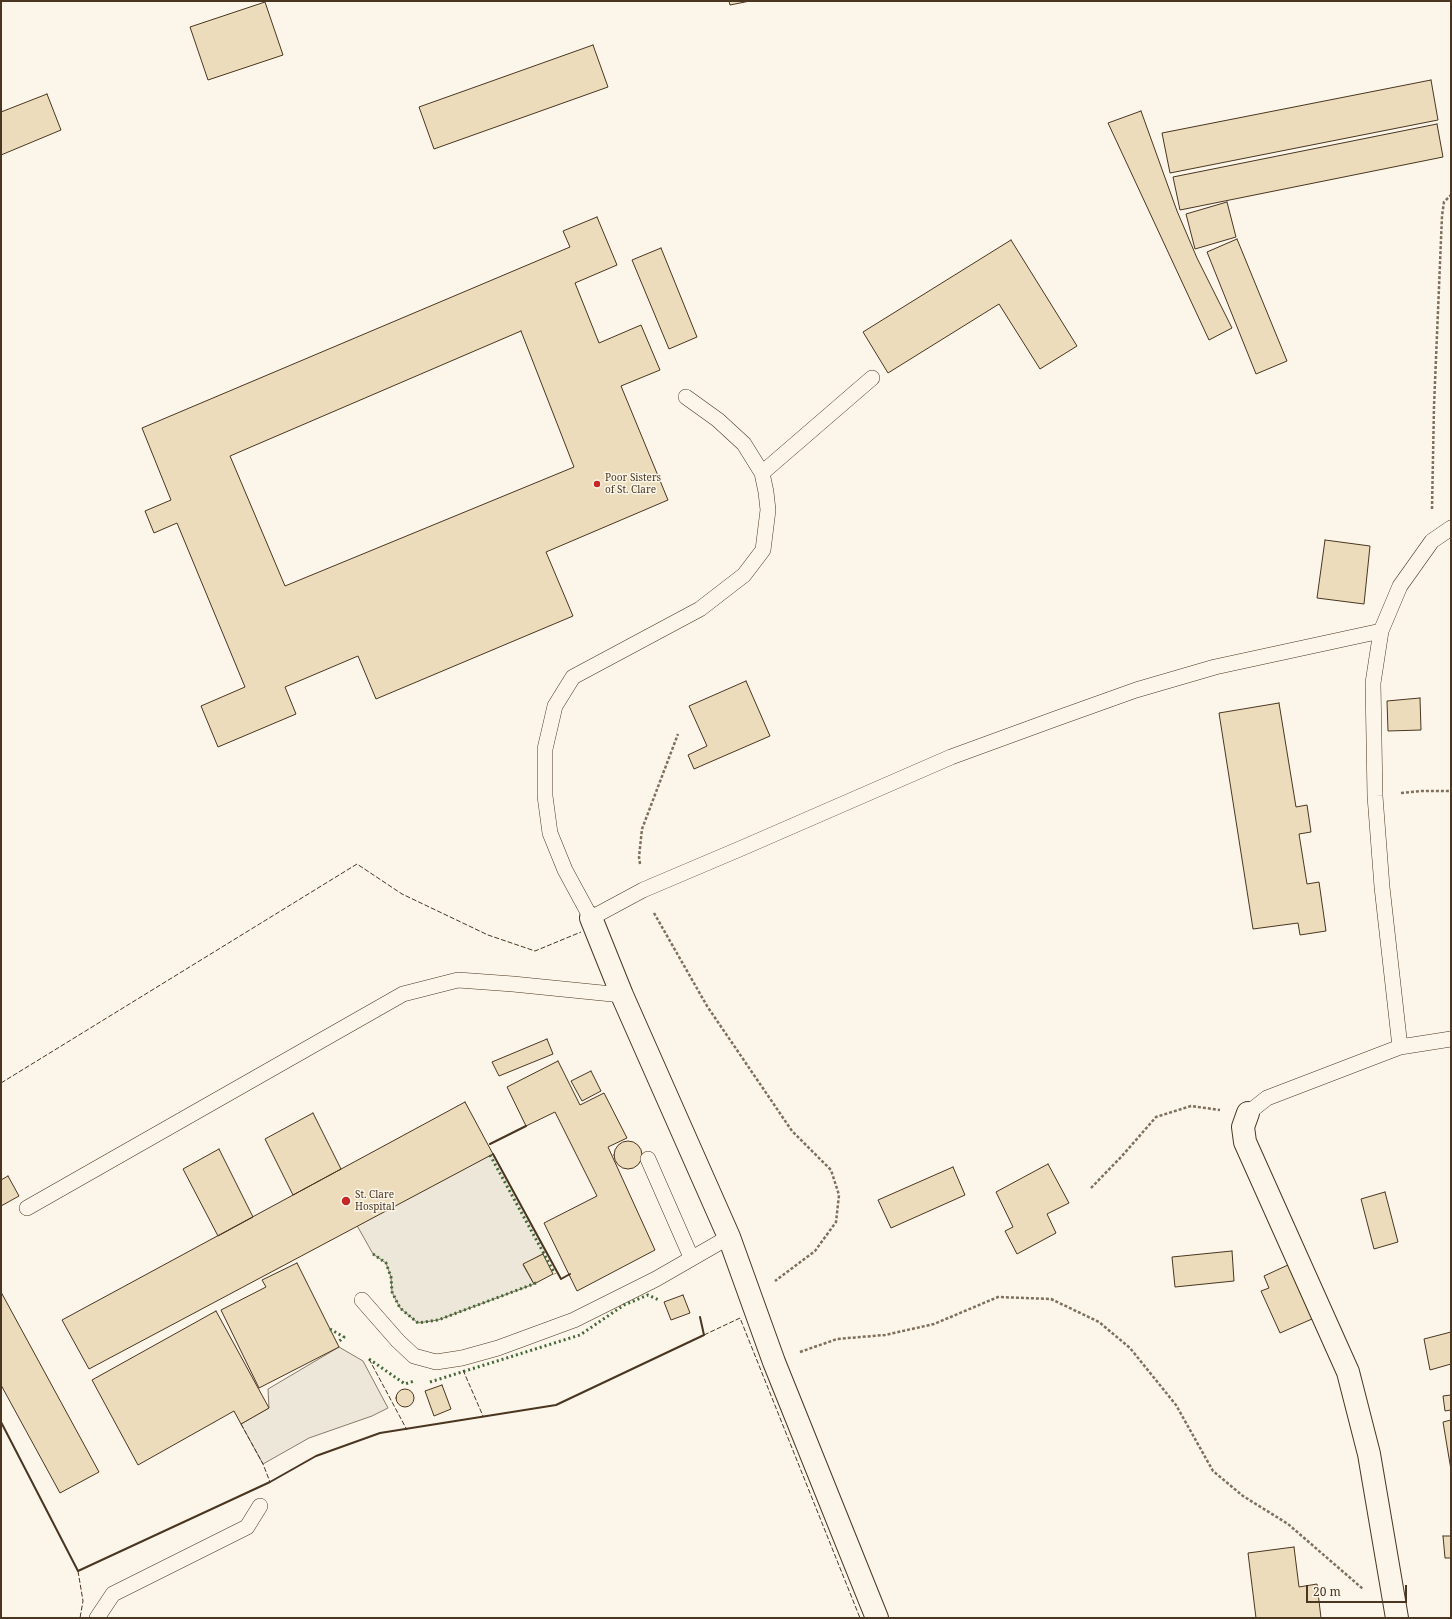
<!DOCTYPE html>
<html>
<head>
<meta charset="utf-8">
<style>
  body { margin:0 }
  #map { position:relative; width:1452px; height:1619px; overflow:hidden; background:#fbf6e9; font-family:"Noto Serif",serif }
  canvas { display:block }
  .frame { position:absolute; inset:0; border:2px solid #4a3520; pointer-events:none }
  .scale { position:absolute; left:1306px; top:1585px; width:101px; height:18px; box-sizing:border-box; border:2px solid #4a3520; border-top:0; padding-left:5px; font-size:12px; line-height:14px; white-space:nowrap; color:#4a3520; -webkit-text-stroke:3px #fbf6e9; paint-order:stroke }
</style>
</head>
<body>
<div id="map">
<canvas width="1452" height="1619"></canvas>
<div class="frame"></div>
<div class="scale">20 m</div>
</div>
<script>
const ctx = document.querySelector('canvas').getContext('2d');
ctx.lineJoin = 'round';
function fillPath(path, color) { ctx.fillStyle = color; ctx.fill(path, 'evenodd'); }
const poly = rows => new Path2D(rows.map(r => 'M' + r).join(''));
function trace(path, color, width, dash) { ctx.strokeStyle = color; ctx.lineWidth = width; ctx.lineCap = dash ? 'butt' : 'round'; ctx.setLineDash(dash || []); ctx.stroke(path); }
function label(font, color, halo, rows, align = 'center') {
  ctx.font = font + ' "Noto Serif",serif'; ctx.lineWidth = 3; ctx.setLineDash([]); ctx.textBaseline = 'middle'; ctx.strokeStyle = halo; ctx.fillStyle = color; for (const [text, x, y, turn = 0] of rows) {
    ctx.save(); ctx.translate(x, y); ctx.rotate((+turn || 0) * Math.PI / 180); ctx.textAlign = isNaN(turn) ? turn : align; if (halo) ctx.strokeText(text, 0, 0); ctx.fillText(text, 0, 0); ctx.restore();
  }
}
const parking = poly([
  [493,1154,546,1252,523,1265,534,1284,438,1320,418,1323,400,1308,392,1292,391,1277,386,1263,373,1254,355,1222,493,1154],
  [339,1347,363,1361,388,1408,372,1416,309,1438,263,1464,241,1424,269,1408,268,1389,339,1347]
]);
fillPath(parking, '#ede7d9');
trace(parking, '#887966', 1);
const building = poly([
  [729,1,750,1,730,5,729,1],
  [265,2,283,55,208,80,190,27,265,2],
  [593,45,608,87,434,149,419,107,593,45],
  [1431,80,1438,120,1170,173,1162,133,1431,80],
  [47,94,61,130,1,155,1,112,47,94],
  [1141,111,1177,211,1197,258,1232,328,1209,340,1108,123,1141,111],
  [1437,124,1443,157,1180,210,1173,177,1437,124],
  [1227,202,1236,237,1195,249,1186,214,1227,202],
  [597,217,617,265,575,283,599,343,641,325,660,370,621,386,668,500,546,552,573,616,376,699,358,656,285,687,296,714,218,747,201,706,245,687,177,523,154,533,145,511,171,500,142,428,570,247,563,231,597,217],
  [521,331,574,467,285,586,230,456,521,331],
  [1237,239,1287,361,1256,374,1207,252,1237,239],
  [1011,240,1077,346,1040,369,999,304,888,373,863,332,1011,240],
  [661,248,697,337,669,349,632,260,661,248],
  [1325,540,1370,546,1364,604,1317,598,1325,540],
  [746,681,770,736,694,769,688,755,707,746,689,706,746,681],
  [1420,698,1421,730,1388,731,1387,701,1420,698],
  [1279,703,1296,807,1307,805,1311,832,1299,834,1307,884,1319,882,1326,931,1300,935,1298,923,1253,929,1219,713,1279,703],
  [547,1039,553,1054,499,1076,492,1062,547,1039],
  [558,1061,580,1105,604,1093,627,1138,608,1147,655,1250,577,1291,544,1223,597,1196,555,1112,526,1126,507,1087,558,1061],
  [591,1071,601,1091,582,1101,571,1081,591,1071],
  [465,1102,493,1154,89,1369,62,1320,465,1102],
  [313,1113,341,1169,293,1195,265,1139,313,1113],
  '614 1155a14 14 0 1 1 28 0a14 14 0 1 1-28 0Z',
  [219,1149,253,1217,218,1236,183,1169,219,1149],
  [1048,1164,1069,1203,1047,1214,1056,1233,1017,1254,1005,1231,1013,1227,996,1192,1048,1164],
  [953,1167,965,1195,891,1228,878,1200,953,1167],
  [8,1176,19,1196,1,1206,1,1180,8,1176],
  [1385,1192,1398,1242,1374,1249,1361,1199,1385,1192],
  [1232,1251,1234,1281,1175,1287,1172,1257,1232,1251],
  [543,1254,553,1274,534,1284,523,1264,543,1254],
  [297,1263,339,1347,259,1388,221,1310,266,1287,262,1280,297,1263],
  [1288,1265,1312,1319,1280,1333,1261,1291,1269,1288,1264,1276,1288,1265],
  [1,1292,99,1472,60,1493,1,1385,1,1292],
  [683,1295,690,1313,671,1320,664,1302,683,1295],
  [216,1311,269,1408,241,1424,234,1411,138,1465,92,1380,216,1311],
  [1451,1332,1451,1364,1430,1370,1424,1339,1451,1332],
  [442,1385,451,1409,434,1416,425,1391,442,1385],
  '396 1398a9 9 0 1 1 18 0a9 9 0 1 1-18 0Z',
  [1451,1395,1451,1410,1445,1411,1443,1396,1451,1395],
  [1451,1420,1451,1470,1443,1422,1451,1420],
  [1443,1536,1451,1536,1451,1558,1445,1558,1443,1536],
  [1294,1547,1299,1587,1317,1584,1321,1618,1256,1618,1248,1553,1294,1547]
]);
fillPath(building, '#ecdcbc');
trace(building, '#4a3520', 1);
const lane = poly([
  [686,397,718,420,744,444,762,473,766,492,768,510,763,550,744,575,700,609,573,677,555,706,545,749,545,796,550,833,565,870,591,918,643,890,742,848,951,757,1055,719,1136,690,1215,667,1381,631],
  [762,473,872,378],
  [1400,1047,1382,887,1375,796,1373,683,1381,631,1400,586,1432,541,1451,528],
  [1248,1113,1267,1098,1400,1047,1451,1039],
  [648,1159,691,1257],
  [27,1208,403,994,458,980,513,984,622,995],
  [362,1300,398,1341,414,1356,436,1362,462,1358,498,1348,574,1320,656,1279,729,1237],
  [97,1618,113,1594,247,1527,260,1506]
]);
const street = poly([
  [591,918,622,995,729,1237,774,1362,877,1618],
  [1248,1113,1243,1127,1245,1142,1348,1372,1369,1454,1397,1618]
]);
trace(lane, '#4a3520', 16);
trace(street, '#4a3520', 24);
trace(poly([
  [1432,509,1434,406,1442,216,1444,202,1451,195],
  [1401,793,1421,791,1451,791],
  [640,864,639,857,642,829,678,734],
  [654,913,707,1006,792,1131,831,1170,839,1195,836,1222,815,1251,775,1281],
  [1091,1188,1122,1156,1156,1117,1191,1106,1220,1110],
  [800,1352,837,1339,885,1335,934,1324,998,1297,1051,1299,1099,1322,1130,1348,1176,1405,1213,1471,1243,1496,1288,1524,1363,1589]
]), '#7f6f5c', 2.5, [3, 2]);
trace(lane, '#fbf6e9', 15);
trace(street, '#fbf6e9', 22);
trace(poly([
  [490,1155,555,1274],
  [373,1254,386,1263,391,1277,392,1292,400,1308,418,1323,438,1320,536,1283],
  [330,1329,344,1337,337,1343],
  [369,1359,405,1384,414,1381],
  [430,1382,580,1335,624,1305,648,1295,659,1300]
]), '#436837', 3, [2, 3]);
trace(poly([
  [1,1083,357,864,402,894,488,935,535,951,581,932],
  [704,1335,740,1318,860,1618],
  [369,1359,407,1430],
  [463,1370,483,1416],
  [241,1424,263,1464,270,1482],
  [78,1571,83,1601,80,1618]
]), '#4a3520', 1, [5, 2]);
trace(poly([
  [490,1144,526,1126],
  [493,1154,561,1279,570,1274],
  [1,1422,78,1571,270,1482,316,1456,380,1433,556,1405,704,1335,700,1317]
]), '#4a3520', 2);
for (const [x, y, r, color] of [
  [597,484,4,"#c62828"],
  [346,1201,5,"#c62828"]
]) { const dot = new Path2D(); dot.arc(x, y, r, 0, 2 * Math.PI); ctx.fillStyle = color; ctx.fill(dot); trace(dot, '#fbf6e9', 1.5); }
label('10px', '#4a3520', '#fbf6e9', [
  ["Poor Sisters",605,478],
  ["of St. Clare",605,490],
  ["St. Clare",355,1195],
  ["Hospital",355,1207]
], 'left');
</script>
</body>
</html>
